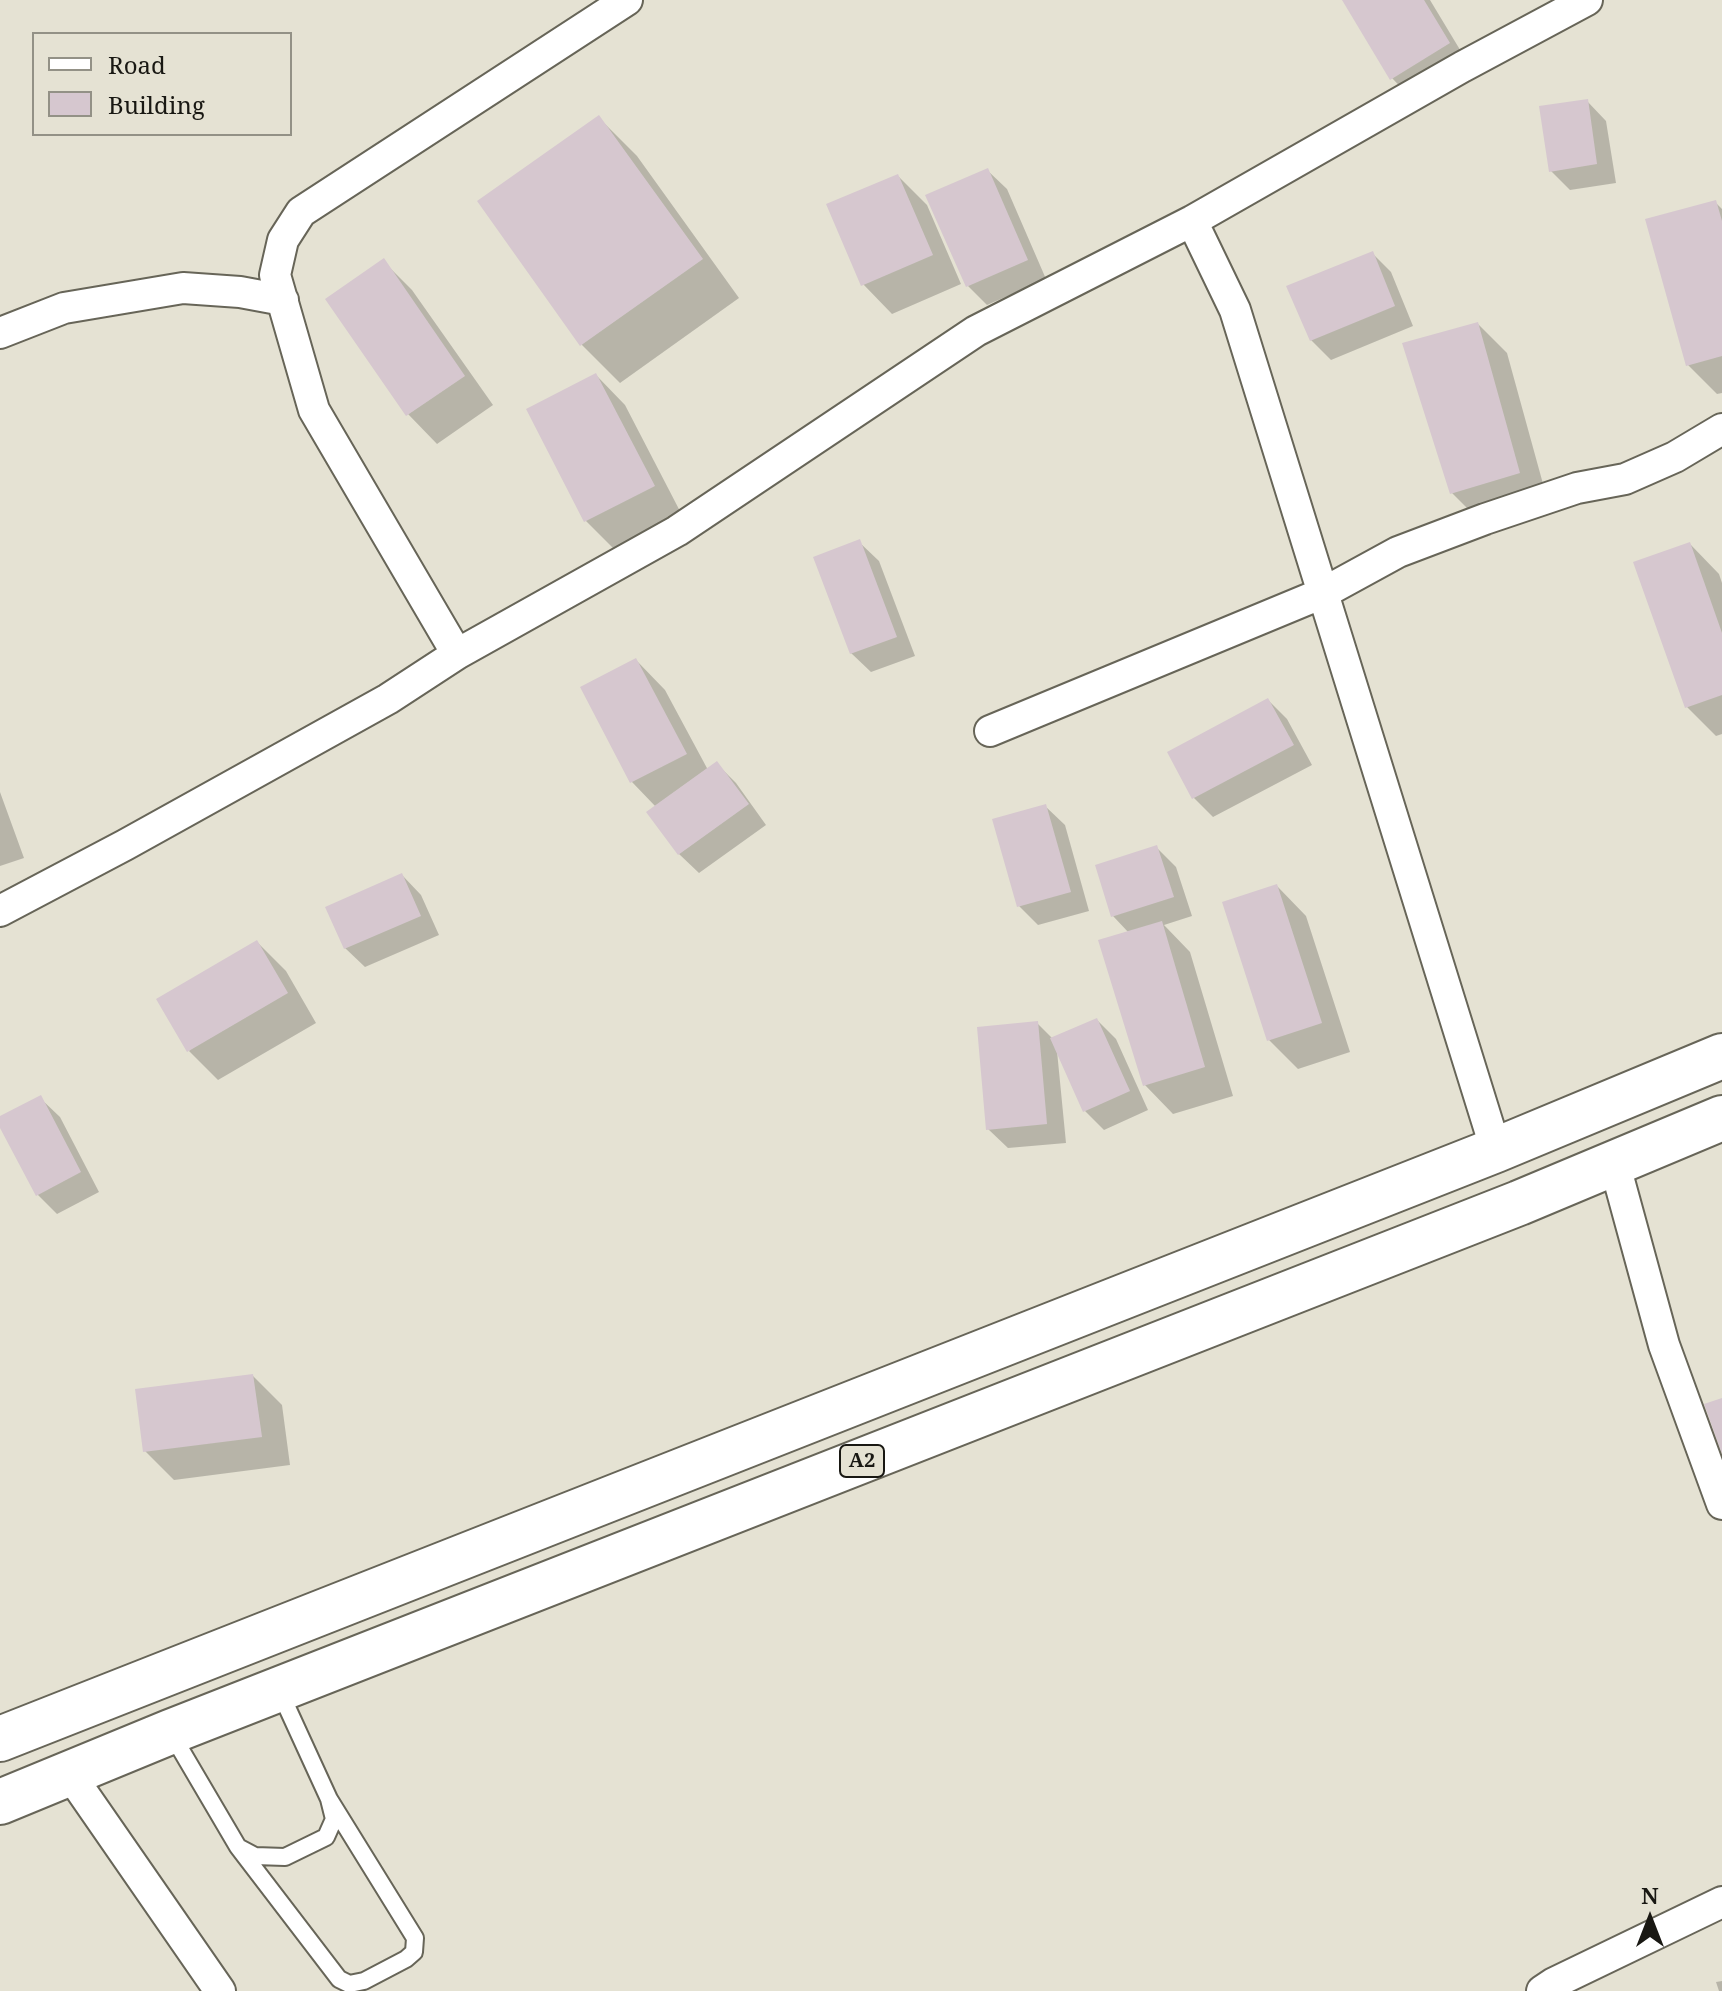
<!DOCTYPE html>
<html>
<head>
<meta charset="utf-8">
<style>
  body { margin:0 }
  #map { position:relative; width:1722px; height:1991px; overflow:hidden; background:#e5e2d3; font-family:"Noto Serif",serif }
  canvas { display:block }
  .legend { position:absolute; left:32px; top:32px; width:260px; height:104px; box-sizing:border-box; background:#e5e2d3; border:2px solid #939186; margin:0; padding:10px 14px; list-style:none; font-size:24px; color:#191813 }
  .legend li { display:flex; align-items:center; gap:16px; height:40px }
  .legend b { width:40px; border:2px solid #939186 }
  .north { position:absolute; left:1610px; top:1879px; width:80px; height:80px; -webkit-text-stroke:6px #e5e2d3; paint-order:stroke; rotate:0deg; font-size:22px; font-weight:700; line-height:32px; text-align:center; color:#191813 }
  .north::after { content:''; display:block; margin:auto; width:28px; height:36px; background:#191813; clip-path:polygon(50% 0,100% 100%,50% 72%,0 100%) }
</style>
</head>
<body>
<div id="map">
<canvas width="1722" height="1991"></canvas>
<ul class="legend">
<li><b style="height:10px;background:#fff"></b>Road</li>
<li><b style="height:22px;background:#d6c7cf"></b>Building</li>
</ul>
<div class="north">N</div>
</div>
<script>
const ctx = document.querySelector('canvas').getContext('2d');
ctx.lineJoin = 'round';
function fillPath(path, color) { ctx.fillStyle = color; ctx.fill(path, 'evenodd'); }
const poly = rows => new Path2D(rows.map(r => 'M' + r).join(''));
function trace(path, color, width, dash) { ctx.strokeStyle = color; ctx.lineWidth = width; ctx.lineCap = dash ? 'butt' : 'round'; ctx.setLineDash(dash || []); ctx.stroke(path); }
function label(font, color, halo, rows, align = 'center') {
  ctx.font = font + ' "Noto Serif",serif'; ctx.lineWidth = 6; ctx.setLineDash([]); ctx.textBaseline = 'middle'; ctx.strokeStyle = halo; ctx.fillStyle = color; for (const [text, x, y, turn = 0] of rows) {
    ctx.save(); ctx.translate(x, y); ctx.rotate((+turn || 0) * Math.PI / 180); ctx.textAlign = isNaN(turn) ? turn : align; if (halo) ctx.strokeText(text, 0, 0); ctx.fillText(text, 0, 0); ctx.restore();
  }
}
fillPath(poly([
  [1344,0,1430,0,1468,63,1411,98,1392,78],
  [1587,101,1606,121,1616,183,1570,190,1551,171],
  [599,118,637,156,739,298,620,383,582,345],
  [987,170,1007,189,1046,279,987,305,968,286],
  [898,176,927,205,961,284,892,314,863,284],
  [1715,202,1722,209,1722,393,1717,394,1688,365],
  [1372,253,1391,272,1413,326,1331,360,1311,340],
  [383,261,412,290,493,405,437,444,408,414],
  [1478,324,1507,353,1548,502,1481,522,1452,493],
  [596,375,625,405,682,515,615,550,586,521],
  [859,542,879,561,915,656,871,672,851,653],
  [1690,544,1719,574,1722,583,1722,734,1716,736,1687,707],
  [636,660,665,690,708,770,717,764,736,783,766,825,699,873,679,854,656,807,632,782],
  [1268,700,1287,719,1312,765,1213,817,1194,798,1170,753],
  [0,792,24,858,0,866],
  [1045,806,1065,825,1089,911,1038,925,1019,906],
  [1157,848,1176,867,1192,916,1164,925,1190,952,1233,1096,1173,1114,1144,1084,1129,933,1113,916],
  [402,875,421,895,439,935,365,967,345,948],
  [1277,886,1306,916,1350,1052,1298,1069,1269,1040],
  [257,942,286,971,316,1023,218,1080,189,1051],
  [1097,1020,1116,1039,1148,1110,1104,1130,1085,1111,1057,1051,1066,1143,1008,1148,988,1129,1037,1023,1053,1039],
  [40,1098,60,1117,99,1192,57,1214,37,1194,0,1124,0,1118],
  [253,1376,282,1405,290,1465,174,1480,145,1451],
  [1722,1981,1722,1991,1719,1991,1716,1982]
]), '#0003');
fillPath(poly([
  [1342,0,1424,0,1450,43,1390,80],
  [1588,99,1597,164,1549,172,1539,106],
  [599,115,703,259,580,346,477,201],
  [988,168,1028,260,966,287,925,195],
  [898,174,933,255,861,286,826,204],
  [1716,200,1722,221,1722,356,1686,366,1645,219],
  [1373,251,1395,306,1310,341,1286,286],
  [384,258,465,376,406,416,325,299],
  [1478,322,1520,473,1450,494,1402,343],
  [596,373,655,486,584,522,526,409],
  [860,539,897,637,850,654,813,557],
  [1690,542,1722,633,1722,695,1685,708,1633,562],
  [636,658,687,754,630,783,580,687],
  [1268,698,1294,745,1192,799,1167,752],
  [717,761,749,804,678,855,646,812],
  [1046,804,1071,892,1017,907,992,819],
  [1157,845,1174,897,1111,917,1095,865],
  [402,873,421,916,344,949,325,907],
  [1277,884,1322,1023,1267,1041,1222,902],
  [1162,921,1205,1067,1143,1086,1098,940],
  [257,940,288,993,187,1052,156,999],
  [1097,1018,1130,1091,1083,1112,1050,1038],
  [1038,1021,1047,1124,986,1130,977,1027],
  [41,1095,81,1172,36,1196,0,1128,0,1116],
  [253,1374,262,1437,143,1452,135,1389],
  [1722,1398,1722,1454,1704,1404]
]), '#d6c7cf');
const lane = poly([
  [171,1733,238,1847,255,1856,285,1857,326,1837,334,1819,329,1799,280,1692],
  [238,1847,339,1979,349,1984,364,1981,406,1959,414,1952,415,1938,329,1799]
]);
const street = poly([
  [1192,221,1235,310,1496,1150],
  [0,333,64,308,183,288,240,292,283,300],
  [457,654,314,410,275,275,283,240,301,212,627,0],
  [990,731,1323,593,1398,552,1485,519,1577,488,1625,479,1675,457,1722,429],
  [0,911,125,845,388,699,457,654,677,531,976,331,1192,221,1462,67,1587,0],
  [1614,1162,1664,1345,1722,1504],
  [69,1773,220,1991],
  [1542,1991,1554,1983,1722,1902]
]);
const highway = poly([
  [0,1739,1496,1150,1722,1056],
  [0,1802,170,1732,1519,1203,1722,1118]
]);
trace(lane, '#676558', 20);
trace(street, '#676558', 34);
trace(highway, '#676558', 48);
trace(lane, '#fff', 16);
trace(street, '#fff', 30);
trace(highway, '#fff', 44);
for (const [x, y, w] of [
  [862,1461,44]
]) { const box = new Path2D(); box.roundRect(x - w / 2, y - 16, w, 32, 6); ctx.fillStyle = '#e5e2d3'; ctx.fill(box); trace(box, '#191813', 2); }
label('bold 20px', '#191813', null, [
  ["A2",862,1461]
]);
</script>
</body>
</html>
